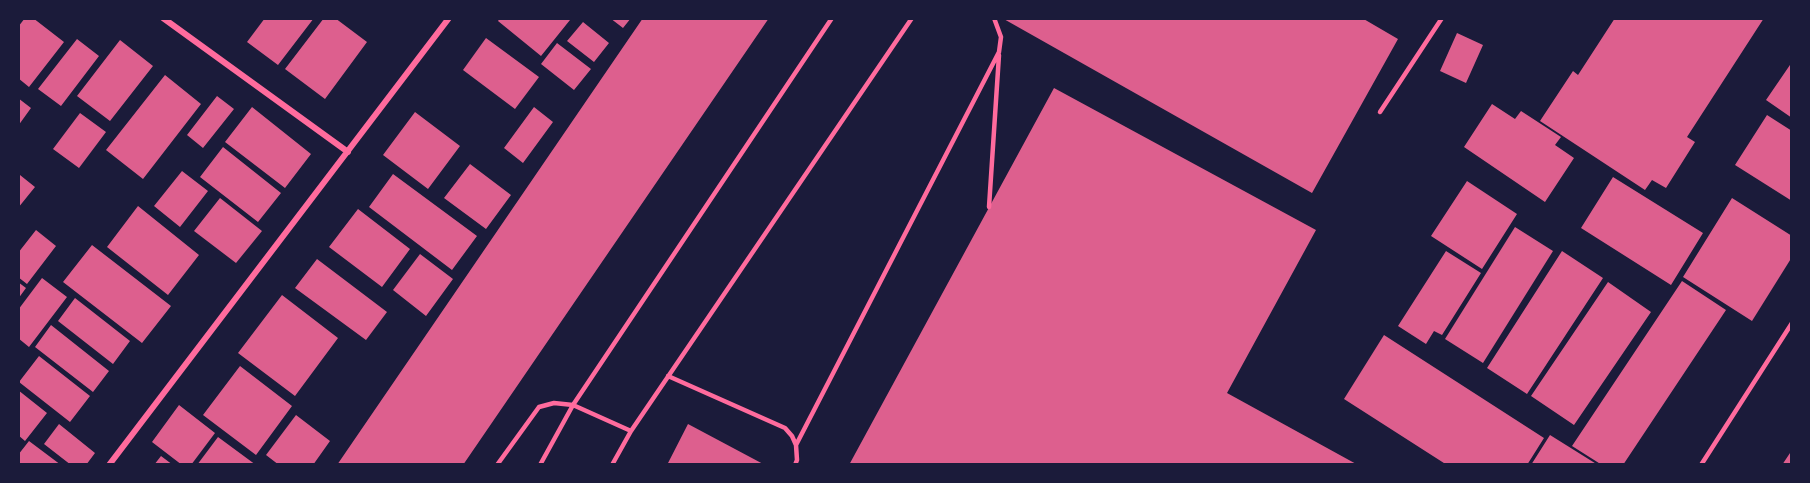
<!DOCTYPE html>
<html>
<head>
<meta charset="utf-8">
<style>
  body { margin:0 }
  #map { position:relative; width:1810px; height:483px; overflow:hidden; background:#1b1b3a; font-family:Ubuntu,sans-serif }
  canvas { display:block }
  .frame { position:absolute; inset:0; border:20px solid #1b1b3a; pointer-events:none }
</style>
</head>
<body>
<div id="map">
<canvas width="1810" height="483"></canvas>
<div class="frame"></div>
</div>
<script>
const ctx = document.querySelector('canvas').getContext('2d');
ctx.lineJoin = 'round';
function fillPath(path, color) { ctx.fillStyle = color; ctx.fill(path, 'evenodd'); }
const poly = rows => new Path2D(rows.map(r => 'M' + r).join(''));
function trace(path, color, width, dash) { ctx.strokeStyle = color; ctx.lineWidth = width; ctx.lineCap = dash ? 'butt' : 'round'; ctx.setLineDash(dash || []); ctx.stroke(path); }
fillPath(poly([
  [25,18,33,18,64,42,29,87,18,78,18,27],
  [265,18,314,18,278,65,247,42],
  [324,18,335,18,367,42,325,99,285,69],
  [500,18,568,18,570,20,541,56,498,21],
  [610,18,631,18,623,28],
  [643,18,769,18,463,465,337,465],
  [1002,18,1362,18,1398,39,1312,193],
  [1615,18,1764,18,1687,137,1695,142,1666,188,1652,180,1645,190,1540,121,1573,71,1578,75],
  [583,22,609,43,594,62,567,41],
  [1457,33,1483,45,1466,83,1440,71],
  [486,38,539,77,515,109,463,70],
  [77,39,99,56,61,106,38,89],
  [120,40,153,66,110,121,77,96],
  [557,43,591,69,574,90,541,64],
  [1792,62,1792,118,1766,100],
  [165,75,201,104,143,179,106,150],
  [1054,88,1316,230,1227,393,1358,465,849,465],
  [217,96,234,109,203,148,187,135],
  [18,98,31,108,18,126],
  [1492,104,1515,119,1521,111,1561,137,1555,145,1574,158,1545,202,1464,147],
  [252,107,311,154,285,188,225,142],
  [534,107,553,122,523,163,504,148],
  [415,112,460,146,428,189,383,155],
  [80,113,106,132,79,168,53,149],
  [1767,115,1792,131,1792,201,1735,165],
  [223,147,281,193,258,222,200,177],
  [470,164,511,195,486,229,444,198],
  [182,171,208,191,180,227,154,206],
  [393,174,477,236,452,270,369,207],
  [20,175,35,187,18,208,18,178],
  [1613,177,1703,233,1671,285,1581,228],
  [1467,181,1517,214,1482,269,1431,236],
  [220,198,262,231,236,263,194,231],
  [1732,198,1792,236,1792,257,1752,321,1683,277],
  [138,206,199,255,168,295,107,247],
  [358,209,410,249,382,287,329,247],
  [1515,227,1553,251,1483,363,1445,339],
  [36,230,56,246,27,284,18,277,18,253],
  [92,245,171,306,142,343,63,282],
  [1446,251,1481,273,1442,335,1434,331,1426,344,1398,326],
  [1562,251,1603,278,1527,394,1487,368],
  [420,254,453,279,426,316,393,290],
  [317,259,387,312,366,340,295,288],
  [42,278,67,297,29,347,18,338,18,310],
  [1682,281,1726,310,1623,465,1602,465,1572,446],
  [18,282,26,288,18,299],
  [1608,282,1651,312,1574,425,1531,396],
  [282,295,338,338,295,396,238,353],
  [75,298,130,341,113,364,58,321],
  [51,325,109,371,93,392,35,347],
  [1384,335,1544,438,1527,465,1447,465,1344,399],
  [39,356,90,396,70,422,19,382],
  [240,366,292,406,256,455,203,415],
  [18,390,47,413,25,441,18,435],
  [179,405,215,433,191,465,182,465,152,442],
  [296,415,330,441,313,465,279,465,266,455],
  [59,424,95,453,86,465,71,465,44,444],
  [688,424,765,465,667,465],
  [1550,435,1598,465,1531,465],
  [218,437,256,465,197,465],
  [29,441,61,465,18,465,18,455],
  [1792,450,1792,465,1782,465],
  [161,456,173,465,154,465]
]), '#dd5f8e');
trace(poly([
  [1380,112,1442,18],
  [989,207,999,55],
  [668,376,785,428,792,436,796,445,797,460,795,465],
  [796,445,999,52,1001,37,994,18],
  [497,465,539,407,554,403,573,405,631,431],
  [540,465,573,405,832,18],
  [612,465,631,431,912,18],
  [1701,465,1792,323]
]), '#ff6b9d', 4.5);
trace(poly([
  [163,18,348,152],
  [109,465,449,18]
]), '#ff6b9d', 6);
</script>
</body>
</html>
